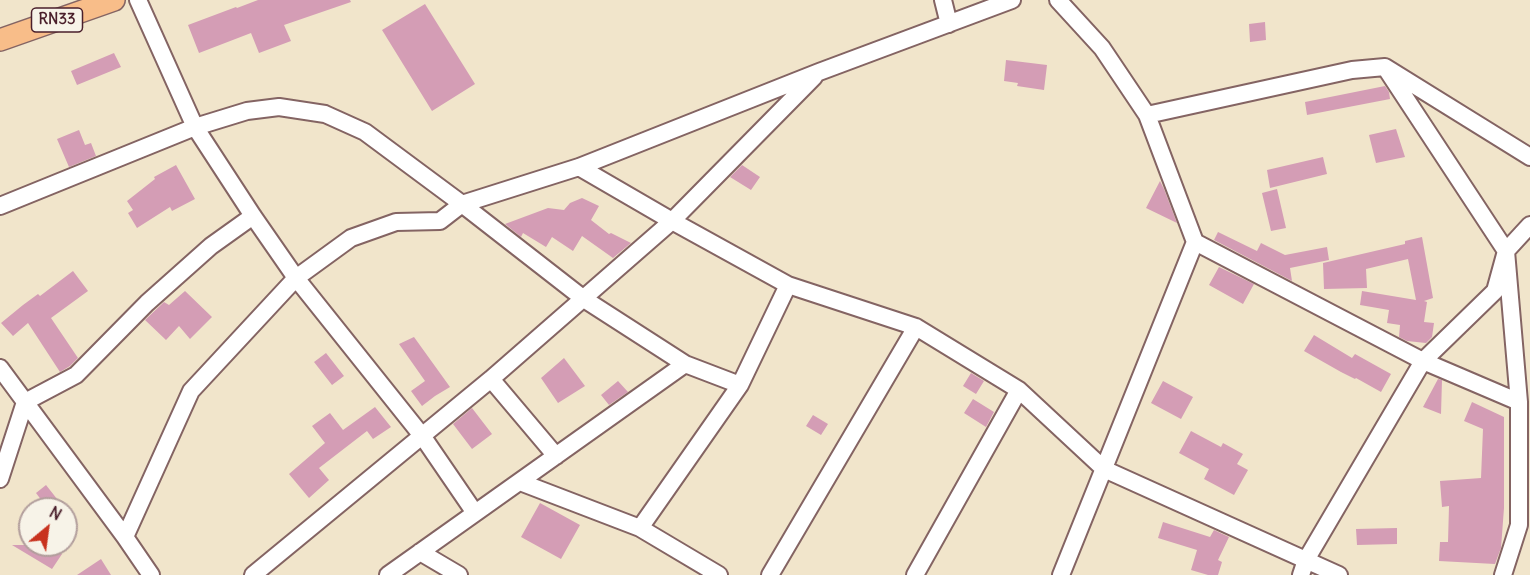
<!DOCTYPE html>
<html>
<head>
<meta charset="utf-8">
<style>
  body { margin:0 }
  #map { position:relative; width:1530px; height:575px; overflow:hidden; background:#f1e5cb; font-family:Delius,sans-serif }
  canvas { display:block }
  .north { position:absolute; left:18px; top:497px; width:60px; height:60px; box-sizing:border-box; background:#f7f3e8; border:2px solid #b29e9c; border-radius:50%; rotate:29deg; font-size:16px; font-weight:700; line-height:24px; text-align:center; color:#4a1f2b }
  .north::after { content:''; display:block; margin:auto; width:21px; height:27px; background:#c8321e; clip-path:polygon(50% 0,100% 100%,50% 72%,0 100%) }
</style>
</head>
<body>
<div id="map">
<canvas width="1530" height="575"></canvas>
<div class="north">N</div>
</div>
<script>
const ctx = document.querySelector('canvas').getContext('2d');
ctx.lineJoin = 'round';
function fillPath(path, color) { ctx.fillStyle = color; ctx.fill(path, 'evenodd'); }
const poly = rows => new Path2D(rows.map(r => 'M' + r).join(''));
function trace(path, color, width, dash) { ctx.strokeStyle = color; ctx.lineWidth = width; ctx.lineCap = dash ? 'butt' : 'round'; ctx.setLineDash(dash || []); ctx.stroke(path); }
function label(font, color, halo, rows, align = 'center') {
  ctx.font = font + ' Delius,sans-serif'; ctx.lineWidth = 4.5; ctx.setLineDash([]); ctx.textBaseline = 'middle'; ctx.strokeStyle = halo; ctx.fillStyle = color; for (const [text, x, y, turn = 0] of rows) {
    ctx.save(); ctx.translate(x, y); ctx.rotate((+turn || 0) * Math.PI / 180); ctx.textAlign = isNaN(turn) ? turn : align; if (halo) ctx.strokeText(text, 0, 0); ctx.fillText(text, 0, 0); ctx.restore();
  }
}
fillPath(poly([
  [258,0,350,0,351,2,284,25,291,41,259,53,251,33,199,53,188,25,236,7,237,8],
  [425,4,475,84,432,111,382,30],
  [1265,22,1266,40,1250,42,1249,24],
  [114,53,121,67,77,85,71,71],
  [1006,60,1047,65,1044,90,1017,86,1018,83,1004,81],
  [1385,86,1389,92,1390,99,1307,115,1305,102],
  [1396,129,1405,157,1376,163,1369,135],
  [79,130,85,145,91,143,96,156,69,167,57,139],
  [1323,157,1327,174,1270,188,1267,170],
  [176,165,195,199,172,211,170,207,137,228,128,213,133,210,127,201,155,179,154,177],
  [742,165,760,177,751,190,730,177],
  [1160,181,1164,189,1177,223,1146,208],
  [1277,189,1286,228,1271,231,1262,193],
  [582,198,599,206,591,220,609,234,611,233,631,243,613,258,582,236,573,251,552,237,546,247,523,233,521,237,505,224,548,208,564,210,570,203],
  [1218,232,1257,251,1261,243,1285,255,1327,247,1329,260,1290,268,1292,281,1214,240],
  [1422,237,1433,298,1424,301,1427,302,1424,322,1434,323,1432,337,1426,343,1407,341,1399,337,1400,325,1387,323,1389,310,1360,305,1362,291,1416,300,1408,259,1366,269,1367,288,1324,289,1323,263,1405,244,1405,241],
  [1219,267,1254,284,1243,304,1209,285],
  [73,271,88,291,51,318,78,358,70,366,60,372,28,323,13,336,1,323,23,305,38,294,40,296],
  [185,291,212,317,190,339,179,326,166,340,145,320,164,302,169,305],
  [1314,335,1352,358,1355,354,1391,374,1381,392,1356,378,1355,379,1341,372,1304,351],
  [414,337,450,387,435,396,422,406,411,391,425,381,399,344],
  [326,353,344,376,332,385,314,362],
  [564,358,585,386,558,403,541,378],
  [971,373,984,381,976,394,963,386],
  [1438,379,1442,380,1441,414,1423,407],
  [618,381,628,392,609,405,601,395],
  [1163,381,1193,397,1181,419,1151,403],
  [973,399,994,412,986,427,964,413],
  [1472,402,1504,417,1504,508,1501,548,1495,564,1439,561,1440,542,1448,542,1449,506,1442,507,1440,481,1481,478,1483,429,1464,421],
  [375,407,391,427,373,439,367,431,319,468,329,480,309,498,289,474,325,443,312,426,330,413,343,430],
  [472,408,492,434,472,449,453,424],
  [813,415,828,424,821,435,806,426],
  [1191,431,1221,447,1223,443,1243,454,1237,464,1248,470,1234,495,1204,479,1209,469,1179,453],
  [46,485,65,509,48,509,36,493],
  [540,503,580,525,561,559,521,537],
  [66,511,76,524,66,532],
  [1163,522,1210,537,1214,530,1229,537,1218,560,1222,562,1218,575,1208,575,1191,570,1197,550,1158,538],
  [1397,528,1397,544,1357,545,1356,529],
  [12,545,47,545,62,554,52,569],
  [101,559,111,575,77,575]
]), '#d49db5');
const minor = poly([
  [138,0,195,127,253,216,296,278,423,437,475,513],
  [943,0,949,24],
  [1058,0,1102,48,1147,115,1195,242,1423,361,1519,402],
  [1385,67,1506,251,1519,402,1519,525,1503,575],
  [1147,115,1352,70,1385,67,1530,157],
  [579,167,672,221,788,285,916,327,1019,390,1104,469,1339,575],
  [0,206,195,127,247,111,279,107,325,114,365,132,462,204,584,299,685,364,740,385],
  [0,368,125,537,151,575],
  [491,379,556,456],
  [0,479,25,402,76,375,147,303,211,246,253,216],
  [520,482,640,528,719,575],
  [640,528,740,385,788,285],
  [125,537,191,391,296,278,351,238,396,222,440,221,462,204,579,167,819,72,1012,0],
  [420,552,459,575],
  [253,575,491,379,672,221,814,77],
  [388,575,685,364],
  [770,575,916,327],
  [915,575,1019,390],
  [1061,575,1195,242],
  [1301,575,1306,560,1423,361,1495,291,1506,251,1530,225]
]);
const major = poly([
  [0,40,114,0]
]);
trace(minor, '#846463', 20);
trace(major, '#846463', 24);
trace(minor, '#fff', 16);
trace(major, '#f8bd89', 21);
for (const [x, y, w] of [
  [57,20,51]
]) { const box = new Path2D(); box.roundRect(x - w / 2, y - 12, w, 24, 4.5); ctx.fillStyle = '#f7f3e8'; ctx.fill(box); trace(box, '#4a1f2b', 1.5); }
label('bold 15px', '#4a1f2b', null, [
  ["RN33",57,20]
]);
</script>
</body>
</html>
